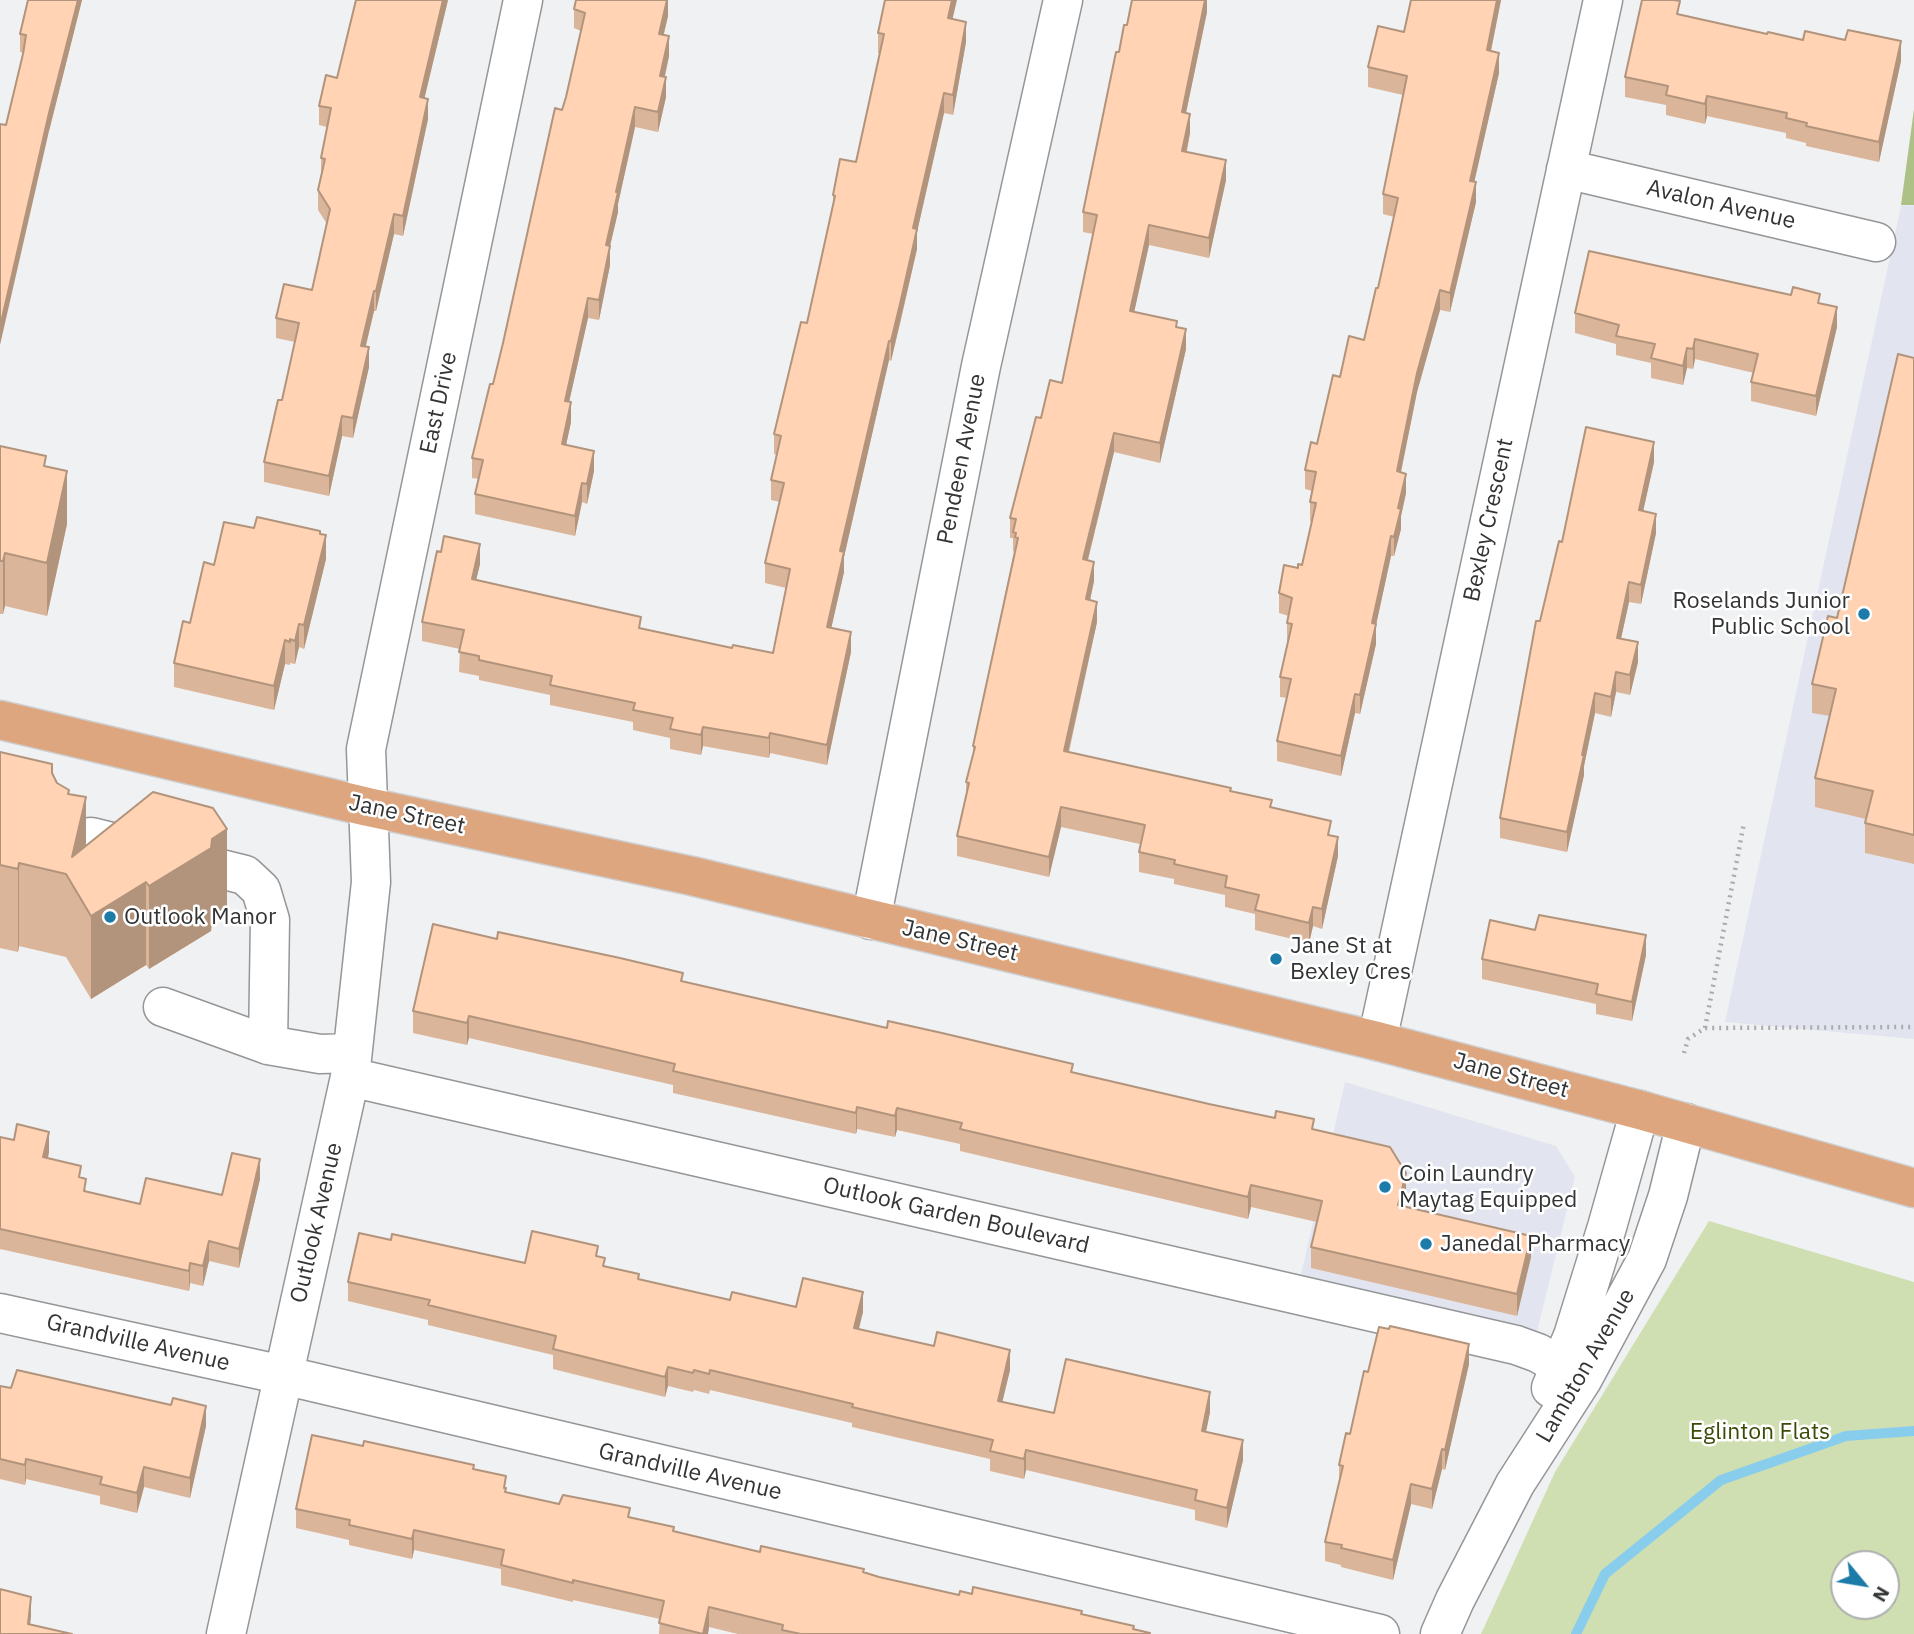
<!DOCTYPE html>
<html>
<head>
<meta charset="utf-8">
<style>
  body { margin:0 }
  #map { position:relative; width:1914px; height:1634px; overflow:hidden; background:#f0f1f3; font-family:"IBM Plex Sans",sans-serif }
  canvas { display:block }
  .north { position:absolute; left:1830px; top:1550px; width:70px; height:70px; box-sizing:border-box; background:#fff; border:2px solid #adaeae; border-radius:50%; rotate:120deg; font-size:19px; font-weight:700; line-height:28px; text-align:center; color:#333435 }
  .north::after { content:''; display:block; margin:auto; width:24px; height:32px; background:#1c7ba8; clip-path:polygon(50% 0,100% 100%,50% 72%,0 100%) }
</style>
</head>
<body>
<div id="map">
<canvas width="1914" height="1634"></canvas>
<div class="north">N</div>
</div>
<script>
const ctx = document.querySelector('canvas').getContext('2d');
ctx.lineJoin = 'round';
function fillPath(path, color) { ctx.fillStyle = color; ctx.fill(path, 'evenodd'); }
const poly = rows => new Path2D(rows.map(r => 'M' + r).join(''));
function trace(path, color, width, dash) { ctx.strokeStyle = color; ctx.lineWidth = width; ctx.lineCap = dash ? 'butt' : 'round'; ctx.setLineDash(dash || []); ctx.stroke(path); }
function label(font, color, halo, rows, align = 'center') {
  ctx.font = font + ' "IBM Plex Sans",sans-serif'; ctx.lineWidth = 5; ctx.setLineDash([]); ctx.textBaseline = 'middle'; ctx.strokeStyle = halo; ctx.fillStyle = color; for (const [text, x, y, turn = 0] of rows) {
    ctx.save(); ctx.translate(x, y); ctx.rotate((+turn || 0) * Math.PI / 180); ctx.textAlign = isNaN(turn) ? turn : align; if (halo) ctx.strokeText(text, 0, 0); ctx.fillText(text, 0, 0); ctx.restore();
  }
}
fillPath(poly([
  [1914,205,1914,1039,1725,1022,1901,206],
  [1345,1082,1556,1146,1575,1177,1535,1340,1298,1288]
]), '#e2e5ef');
fillPath(poly([
  [1709,1221,1914,1282,1914,1634,1481,1634,1555,1472],
  [1844,1564,1886,1564,1886,1606,1844,1606]
]), '#d0dfb1');
fillPath(poly([
  [1914,109,1914,205,1901,205]
]), '#adc085');
trace(poly([
  [1576,1634,1605,1574,1721,1480,1846,1436,1914,1431]
]), '#89cded', 10);
const minor = poly([
  [1566,169,1876,242],
  [73,852,91,837,245,875,261,890,270,920,268,1045],
  [871,920,981,366,1063,0],
  [163,1007,268,1045,320,1054,352,1053],
  [1377,1041,1603,0],
  [350,1077,1516,1345,1538,1353,1559,1365],
  [0,1313,283,1375,1380,1634],
  [1551,1388,1573,1336,1607,1227,1640,1110],
  [226,1634,350,1077,371,882,366,749,523,0],
  [1440,1634,1455,1600,1515,1484,1582,1380,1647,1259,1668,1196,1686,1123]
]);
const major = poly([
  [0,720,368,807,692,876,1377,1041,1640,1110,1914,1188]
]);
trace(minor, '#959698', 41);
trace(major, '#cececf', 41);
trace(poly([
  [1705,1028,1744,823],
  [1684,1053,1688,1039,1705,1028,1912,1027]
]), '#abacad', 4.5, [2, 5]);
trace(minor, '#fff', 38);
trace(major, '#dda67f', 38);
fillPath(poly([
  [28,0,82,0,49,131,6,125,23,53,20,52,20,34],
  [356,0,448,0,424,98,428,119,403,236,394,234,376,311,374,311,366,346,369,367,353,438,342,436,329,496,264,482,264,462,282,400,295,342,276,338,276,318,312,290,327,224,318,210,318,190,321,178,321,158,327,127,319,125,319,106,337,78],
  [668,0,668,16,664,34,669,56,665,77,666,97,658,132,635,127,618,204,618,212,610,246,610,265,599,320,588,318,569,402,571,422,566,445,594,471,587,504,582,502,575,536,475,514,475,494,479,479,472,478,472,458,493,384,566,97,581,31,574,28,574,9],
  [1207,0,1207,12,1186,113,1190,133,1187,152,1226,180,1209,258,1149,245,1134,312,1177,327,1186,349,1160,463,1114,452,1088,560,1094,581,1090,600,1097,622,1069,752,1231,791,1272,807,1331,835,1338,856,1322,929,1313,926,1309,943,1255,930,1255,914,1225,907,1225,895,1174,884,1174,879,1139,872,1139,852,1140,844,1061,827,1049,877,957,856,957,836,966,796,966,782,973,755,973,746,1014,552,1013,551,1013,538,1010,538,1010,518,1041,418,1062,383,1093,234,1083,232,1083,212,1119,52,1127,25],
  [1411,0,1501,0,1491,51,1499,73,1474,182,1476,202,1450,312,1440,310,1417,392,1401,472,1406,493,1401,516,1401,529,1394,556,1391,556,1376,625,1376,644,1360,714,1355,713,1341,776,1277,761,1277,741,1287,698,1280,697,1280,677,1287,643,1287,623,1289,616,1279,613,1279,593,1298,568,1302,565,1312,522,1310,521,1310,502,1312,491,1305,489,1305,470,1317,444,1340,377,1364,340,1378,288,1394,217,1383,214,1383,194,1403,95,1368,87,1368,67,1404,32],
  [1680,14,1767,34,1901,61,1879,162,1806,146,1806,143,1786,138,1786,133,1707,116,1705,124,1666,115,1666,105,1625,97,1625,77],
  [952,19,966,42,953,115,944,113,917,232,917,249,900,324,891,361,889,360,844,557,844,572,831,628,851,652,827,765,770,753,769,758,703,746,701,755,670,749,670,738,633,730,633,722,550,705,550,695,479,680,479,676,459,672,460,649,422,641,422,622,480,564,476,579,641,628,732,648,773,653,786,588,765,583,765,563,780,502,771,500,771,480,777,455,774,454,774,434,807,323,833,205,833,195,856,162,880,53,878,53,878,33],
  [1820,304,1837,327,1816,416,1751,401,1751,382,1754,373,1695,359,1693,369,1687,368,1683,385,1651,378,1651,363,1616,355,1616,344,1575,333,1575,313],
  [1914,358,1914,864,1865,853,1865,823,1866,819,1815,807,1815,778,1830,716,1812,713,1812,684,1837,618],
  [0,446,46,466,67,524,47,616,5,606,3,614,0,614],
  [1654,462,1643,511,1656,533,1641,604,1629,602,1621,638,1638,662,1630,695,1616,692,1611,717,1595,713,1584,766,1584,775,1567,852,1500,838,1500,818,1540,621,1562,542],
  [254,528,320,534,326,559,304,649,299,647,295,664,290,663,290,665,285,664,274,710,174,687,174,663,214,565],
  [0,752,52,774,57,783,69,794,86,845,227,912,212,922,211,931,149,969,146,965,91,999,66,957,19,946,18,952,0,948],
  [1646,955,1632,1021,1596,1014,1596,1004,1482,979,1482,959],
  [683,982,1073,1072,1314,1129,1406,1194,1403,1206,1531,1257,1517,1316,1311,1268,1311,1247,1317,1222,1251,1207,1248,1219,960,1151,960,1144,897,1130,895,1137,857,1129,856,1134,673,1093,673,1085,469,1038,467,1045,413,1033,413,1011],
  [0,1137,49,1152,48,1158,81,1178,86,1192,140,1204,222,1195,260,1179,239,1268,209,1261,203,1286,190,1283,189,1291,0,1249],
  [391,1240,525,1263,598,1257,605,1266,639,1279,730,1300,863,1312,859,1329,1010,1370,1002,1402,1054,1413,1210,1412,1206,1432,1243,1460,1227,1528,1195,1520,1195,1510,1026,1470,1024,1479,990,1471,990,1459,852,1427,852,1423,710,1390,709,1394,694,1390,693,1392,668,1386,665,1397,553,1369,553,1355,428,1325,428,1320,348,1301,348,1282],
  [1469,1364,1445,1470,1442,1469,1432,1509,1411,1504,1393,1580,1341,1567,1341,1565,1325,1561,1325,1542,1339,1484,1339,1465,1350,1434,1368,1372],
  [0,1386,206,1426,190,1498,144,1487,137,1513,100,1504,100,1496,26,1479,25,1485,0,1479],
  [363,1446,474,1469,506,1493,559,1504,630,1517,674,1531,760,1552,864,1572,879,1577,959,1595,1082,1615,1150,1634,738,1634,709,1627,708,1634,659,1634,660,1619,573,1600,573,1602,501,1585,501,1569,414,1550,412,1559,349,1545,349,1540,296,1528,296,1509]
]), '#dbb59a');
fillPath(poly([
  [78,0,82,0,49,131,0,345,0,327,49,113],
  [443,0,448,0,420,117,420,97],
  [667,0,668,0,668,16,659,53,659,34],
  [952,0,957,0,948,38,948,18],
  [1205,0,1207,0,1207,12,1182,132,1182,112],
  [1497,0,1501,0,1487,70,1487,50],
  [966,22,966,42,953,115,953,95],
  [669,36,669,56,660,96,660,76],
  [1901,41,1901,61,1879,162,1879,142],
  [1499,53,1499,73,1470,201,1470,181],
  [666,77,666,97,658,132,658,112],
  [944,93,944,113,917,232,917,249,891,361,891,341,913,228],
  [1707,96,1707,116,1705,124,1705,104],
  [428,99,428,119,403,236,403,216],
  [635,107,635,127,618,204,618,212,610,246,610,265,599,320,599,300,606,245,616,192],
  [1190,114,1190,133,1182,171,1182,151],
  [1226,160,1226,180,1209,258,1209,238],
  [1476,182,1476,202,1450,312,1450,293],
  [394,214,394,234,376,311,376,291],
  [1149,225,1149,245,1130,331,1130,311],
  [1440,290,1440,310,1417,392,1397,491,1397,471,1417,373],
  [374,291,374,311,361,365,361,346],
  [588,298,588,318,565,420,565,401],
  [1837,307,1837,327,1816,416,1816,396],
  [1186,329,1186,349,1160,463,1160,443],
  [1695,339,1695,359,1693,369,1693,349],
  [889,341,889,360,844,557,844,572,827,647,827,627,840,551],
  [369,347,369,367,353,438,353,418],
  [1687,348,1687,368,1683,385,1683,366],
  [571,402,571,422,562,464,562,444],
  [342,416,342,436,329,496,329,476],
  [1114,433,1114,452,1083,579,1083,559],
  [1654,442,1654,462,1639,530,1639,510],
  [594,451,594,471,587,504,587,484],
  [67,471,67,524,47,616,47,563],
  [1406,474,1406,493,1401,516,1401,529,1394,556,1394,537,1398,508],
  [582,483,582,502,575,536,575,516],
  [1656,514,1656,533,1641,604,1641,585],
  [326,535,326,559,304,649,304,625],
  [1391,536,1391,556,1376,625,1376,644,1360,714,1360,695,1372,623],
  [480,544,480,564,472,598,472,579],
  [5,553,5,606,3,614,3,561],
  [1094,562,1094,581,1086,619,1086,599],
  [1629,582,1629,602,1617,657,1617,638],
  [1097,602,1097,622,1064,771,1064,751],
  [299,624,299,647,295,664,295,641],
  [851,632,851,652,827,765,827,745],
  [285,640,285,664,274,710,274,686],
  [1638,642,1638,662,1630,695,1630,675],
  [1616,672,1616,692,1611,717,1611,697],
  [1595,693,1595,713,1584,766,1584,775,1567,852,1567,832],
  [1355,694,1355,713,1341,776,1341,756],
  [703,727,703,746,701,755,701,735],
  [770,733,770,753,769,758,769,738],
  [86,797,86,880,72,857],
  [1061,807,1061,827,1049,877,1049,857],
  [227,829,227,912,212,922,211,931,149,969,149,886,212,839],
  [1338,837,1338,856,1322,929,1322,909],
  [19,863,19,946,18,952,18,869],
  [146,882,146,965,91,999,91,916],
  [1313,907,1313,926,1309,943,1309,923],
  [1646,935,1646,955,1632,1021,1632,1002],
  [469,1016,469,1038,467,1045,467,1023],
  [857,1107,857,1129,856,1134,856,1113],
  [897,1108,897,1130,895,1137,895,1116],
  [49,1132,49,1152,43,1177,43,1157],
  [260,1159,260,1179,239,1268,239,1249],
  [1406,1173,1406,1194,1398,1227,1398,1205],
  [1251,1185,1251,1207,1248,1219,1248,1197],
  [1531,1236,1531,1257,1517,1316,1517,1294],
  [209,1241,209,1261,203,1286,203,1266],
  [190,1263,190,1283,189,1291,189,1271],
  [863,1292,863,1312,854,1347,854,1328],
  [1469,1344,1469,1364,1445,1470,1445,1450],
  [1010,1350,1010,1370,998,1420,998,1401],
  [668,1367,668,1386,665,1397,665,1377],
  [1210,1392,1210,1412,1202,1451,1202,1431],
  [206,1406,206,1426,190,1498,190,1478],
  [1243,1440,1243,1460,1227,1528,1227,1508],
  [1442,1449,1442,1469,1432,1509,1432,1489],
  [1026,1450,1026,1470,1024,1479,1024,1459],
  [26,1459,26,1479,25,1485,25,1465],
  [144,1467,144,1487,137,1513,137,1493],
  [1411,1484,1411,1504,1393,1580,1393,1560],
  [414,1530,414,1550,412,1559,412,1539],
  [31,1597,31,1617,29,1634,28,1624],
  [709,1607,709,1627,708,1634,703,1634]
]), '#b2947d');
const building = poly([
  [28,0,78,0,49,113,0,327,0,124,6,125,23,54,26,35,20,34,28,0],
  [356,0,443,0,420,97,428,99,403,216,394,214,376,291,374,291,361,346,369,347,353,418,342,416,329,476,264,462,278,400,282,400,299,323,276,318,284,284,312,290,330,209,318,190,325,159,321,158,331,108,319,106,326,75,337,78,356,0],
  [576,0,667,0,659,34,669,36,660,76,666,77,658,112,635,107,616,192,618,192,606,245,610,246,599,300,588,298,565,401,571,402,562,444,594,451,587,484,582,483,575,516,475,494,483,460,472,458,490,384,493,384,503,343,555,108,562,110,566,97,585,13,574,9,576,0],
  [885,0,952,0,948,18,966,22,953,95,944,93,913,228,917,229,900,304,891,341,889,341,840,551,844,552,827,627,851,632,827,745,770,733,769,738,703,727,701,735,670,729,673,718,633,710,635,703,550,685,552,676,479,660,479,656,459,652,464,630,422,622,437,551,441,552,444,536,480,544,472,579,641,617,639,628,732,648,733,645,773,653,790,569,765,563,784,483,771,480,781,436,774,434,801,322,807,323,835,196,833,195,840,159,856,162,884,34,878,33,885,0],
  [1132,0,1205,0,1182,112,1190,114,1182,151,1226,160,1209,238,1149,225,1130,311,1177,321,1176,327,1186,329,1160,443,1114,433,1083,559,1094,562,1086,599,1097,602,1064,751,1231,788,1230,791,1272,800,1270,807,1331,821,1328,835,1338,837,1322,909,1313,907,1309,923,1255,910,1259,895,1225,887,1227,876,1174,864,1175,860,1139,852,1145,825,1061,807,1049,857,957,836,969,783,966,782,975,747,973,746,1018,538,1015,537,1016,533,1013,532,1016,519,1010,518,1036,417,1041,418,1050,380,1062,383,1097,215,1083,212,1116,52,1119,52,1124,25,1127,25,1132,0],
  [1411,0,1497,0,1487,50,1499,53,1470,181,1476,182,1450,293,1440,290,1417,373,1397,471,1406,474,1398,508,1401,509,1394,537,1391,536,1372,623,1376,624,1360,695,1355,694,1341,756,1277,741,1291,679,1280,677,1292,624,1287,623,1292,598,1279,593,1284,565,1298,568,1298,564,1302,565,1316,503,1310,502,1316,472,1305,470,1311,442,1317,444,1333,375,1340,377,1349,336,1364,340,1376,288,1378,288,1398,198,1383,194,1407,76,1368,67,1378,26,1404,32,1411,0],
  [1642,0,1674,0,1680,1,1677,14,1767,34,1768,32,1803,40,1805,31,1845,40,1848,30,1901,41,1879,142,1806,126,1807,123,1786,118,1787,113,1707,96,1705,104,1666,95,1668,86,1625,77,1642,0],
  [1589,251,1791,295,1793,287,1820,294,1818,303,1837,307,1816,396,1751,382,1758,354,1695,339,1693,349,1687,348,1683,366,1651,358,1655,344,1616,336,1619,325,1575,313,1589,251],
  [1898,354,1914,358,1914,835,1865,823,1873,791,1815,778,1836,689,1812,684,1828,616,1837,618,1898,354],
  [1586,427,1654,442,1639,510,1656,514,1641,585,1629,582,1617,638,1638,642,1630,675,1616,672,1611,697,1595,693,1582,755,1584,755,1567,832,1500,818,1536,621,1540,621,1559,541,1562,542,1586,427],
  [0,446,46,456,44,466,67,471,47,563,5,553,3,561,0,561,0,446],
  [257,517,320,531,320,534,326,535,304,625,299,624,295,641,290,639,290,642,285,640,274,686,174,663,183,621,190,623,204,562,214,565,224,522,254,528,257,517],
  [0,752,52,764,52,773,57,783,69,790,68,794,86,797,72,857,153,792,213,808,227,829,212,839,211,848,149,886,146,882,91,916,66,874,19,863,18,869,0,865,0,752],
  [1539,915,1646,935,1632,1002,1596,994,1598,984,1482,959,1490,920,1535,930,1539,915],
  [433,924,497,939,498,932,620,958,683,973,681,981,887,1028,888,1021,942,1033,1073,1064,1071,1072,1209,1104,1275,1118,1276,1111,1314,1119,1312,1129,1390,1147,1406,1173,1398,1205,1531,1236,1517,1294,1311,1247,1322,1201,1251,1185,1248,1197,960,1129,962,1123,897,1108,895,1116,857,1107,856,1113,673,1071,675,1064,583,1042,469,1016,467,1023,413,1011,433,924],
  [17,1124,49,1132,43,1157,81,1166,79,1177,86,1179,84,1191,140,1204,146,1178,222,1195,232,1153,260,1159,239,1249,209,1241,203,1266,190,1263,189,1271,0,1229,0,1137,14,1140,17,1124],
  [532,1231,598,1246,596,1256,605,1258,603,1266,639,1274,638,1279,730,1300,732,1292,796,1307,803,1278,863,1292,854,1328,934,1346,937,1332,1010,1350,998,1401,1054,1413,1066,1359,1210,1392,1202,1431,1243,1440,1227,1508,1195,1500,1197,1490,1026,1450,1024,1459,990,1451,993,1440,852,1407,853,1404,710,1370,709,1374,694,1370,693,1373,668,1367,665,1377,553,1349,556,1336,428,1305,430,1300,348,1282,359,1233,391,1240,392,1234,525,1263,532,1231],
  [1390,1326,1469,1344,1445,1450,1442,1449,1432,1489,1411,1484,1393,1560,1341,1548,1342,1545,1325,1542,1343,1466,1339,1465,1346,1433,1350,1434,1364,1371,1368,1372,1379,1327,1389,1329,1390,1326],
  [17,1370,171,1405,173,1398,206,1406,190,1478,144,1467,137,1493,100,1484,102,1477,26,1459,25,1465,0,1459,0,1386,11,1388,17,1370],
  [312,1435,363,1446,364,1441,474,1465,473,1469,506,1476,504,1488,506,1488,505,1492,559,1504,563,1495,630,1508,628,1517,674,1527,673,1531,760,1552,761,1546,864,1569,863,1572,879,1577,959,1595,960,1591,972,1594,973,1587,1082,1611,1081,1614,1134,1626,1133,1629,1150,1633,1149,1634,801,1634,782,1630,783,1625,709,1607,703,1634,659,1623,664,1601,573,1580,573,1583,501,1565,504,1550,414,1530,412,1539,349,1525,350,1520,296,1509,312,1435],
  [0,1589,31,1597,28,1624,72,1634,0,1634,0,1589]
]);
fillPath(building, '#ffd3b3');
trace(building, '#b2947d', 2);
for (const [x, y, r, color] of [
  [1864,614,7,"#1c7ba8"],
  [110,917,7,"#1c7ba8"],
  [1276,959,7,"#1c7ba8"],
  [1385,1187,7,"#1c7ba8"],
  [1426,1244,7,"#1c7ba8"]
]) { const dot = new Path2D(); dot.arc(x, y, r, 0, 2 * Math.PI); ctx.fillStyle = color; ctx.fill(dot); trace(dot, '#fff', 2.5); }
label('23px', '#333435', '#fff', [
  ["Avalon Avenue",1721,205,13],
  ["East Drive",439,403,-78],
  ["Pendeen Avenue",962,459,-79],
  ["Bexley Crescent",1489,520,-78],
  ["Jane Street",407,815,12],
  ["Jane Street",960,941,13],
  ["Jane Street",1511,1076,15],
  ["Outlook Garden Boulevard",956,1216,13],
  ["Outlook Avenue",317,1223,-77],
  ["Grandville Avenue",138,1343,13],
  ["Lambton Avenue",1586,1366,-60],
  ["Grandville Avenue",690,1472,13]
]);
label('23px', '#333435', '#fff', [
  ["Roselands Junior",1850,601,"right"],
  ["Public School",1850,627,"right"],
  ["Outlook Manor",124,917],
  ["Jane St at",1290,946],
  ["Bexley Cres",1290,972],
  ["Coin Laundry",1399,1174],
  ["Maytag Equipped",1399,1200],
  ["Janedal Pharmacy",1440,1244]
], 'left');
label('23px', '#3b4a06', '#fff', [
  ["Eglinton Flats",1760,1432]
]);
</script>
</body>
</html>
